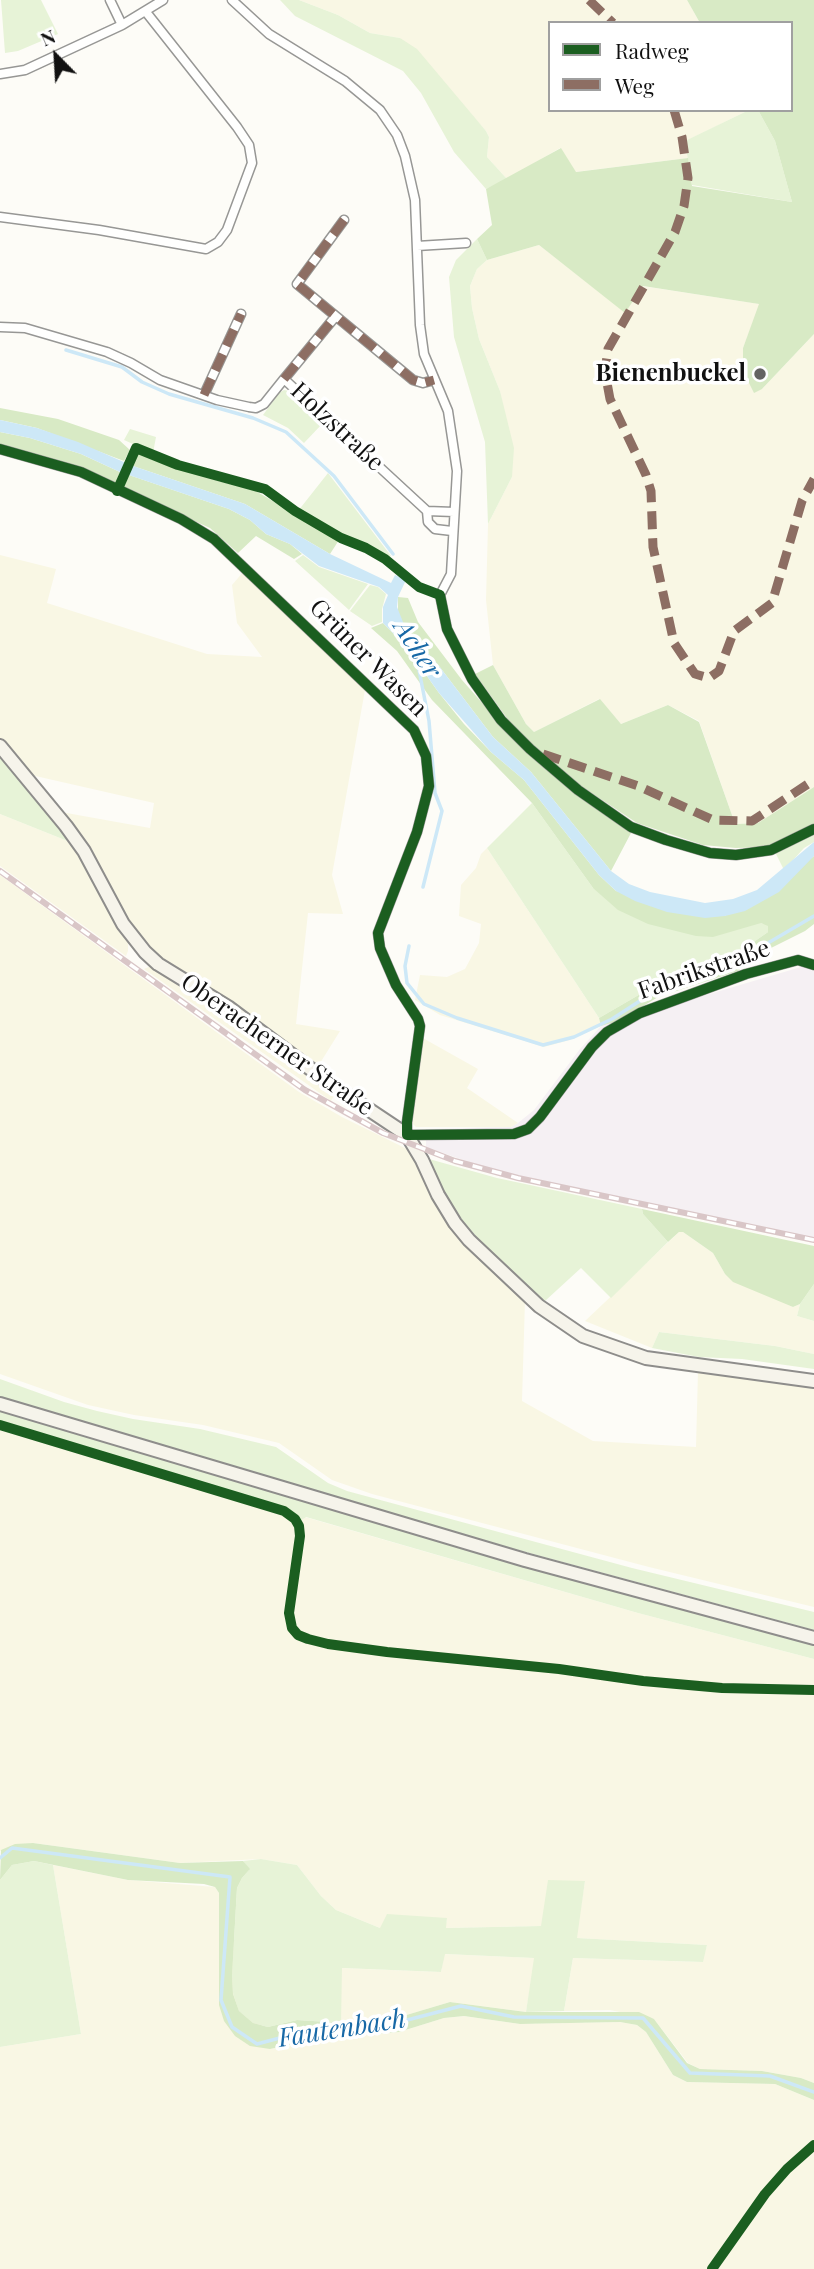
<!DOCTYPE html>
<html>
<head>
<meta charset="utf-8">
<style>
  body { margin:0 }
  #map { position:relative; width:814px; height:2269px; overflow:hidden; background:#fdfcf7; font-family:"Playfair Display",serif }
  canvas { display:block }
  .legend { position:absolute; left:548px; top:21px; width:245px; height:91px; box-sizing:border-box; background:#fff; border:2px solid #a0a0a0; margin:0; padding:9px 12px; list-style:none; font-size:21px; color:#111 }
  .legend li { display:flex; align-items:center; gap:14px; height:35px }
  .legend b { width:35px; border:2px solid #a0a0a0 }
  .north { position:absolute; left:21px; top:21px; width:70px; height:70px; -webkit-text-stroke:5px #fff; paint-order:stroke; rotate:336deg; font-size:19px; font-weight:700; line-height:28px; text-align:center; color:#111 }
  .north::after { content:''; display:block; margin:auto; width:24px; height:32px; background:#111; clip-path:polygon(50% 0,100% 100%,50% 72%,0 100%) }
</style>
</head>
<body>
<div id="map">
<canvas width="814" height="2269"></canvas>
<ul class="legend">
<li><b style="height:9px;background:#1b5e20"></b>Radweg</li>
<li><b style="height:9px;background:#8d6e63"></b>Weg</li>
</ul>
<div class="north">N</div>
</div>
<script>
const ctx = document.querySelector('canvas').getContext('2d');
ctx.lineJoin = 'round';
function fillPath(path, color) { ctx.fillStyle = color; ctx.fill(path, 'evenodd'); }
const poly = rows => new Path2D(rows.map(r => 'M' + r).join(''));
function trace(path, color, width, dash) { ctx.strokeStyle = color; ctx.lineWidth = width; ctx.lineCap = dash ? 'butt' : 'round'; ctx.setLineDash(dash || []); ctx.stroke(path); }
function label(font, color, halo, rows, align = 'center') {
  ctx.font = font + ' "Playfair Display",serif'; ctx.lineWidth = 7; ctx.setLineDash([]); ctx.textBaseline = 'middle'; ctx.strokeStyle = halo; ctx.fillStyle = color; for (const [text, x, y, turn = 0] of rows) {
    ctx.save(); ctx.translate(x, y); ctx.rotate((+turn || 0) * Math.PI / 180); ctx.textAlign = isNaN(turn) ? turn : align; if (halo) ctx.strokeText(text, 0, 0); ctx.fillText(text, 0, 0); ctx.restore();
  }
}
fillPath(poly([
  [801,967,814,971,814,1238,500,1173,426,1147,426,1129,511,1127,518,1123,534,1110,580,1049,601,1026]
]), '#f5f0f3');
fillPath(poly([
  [299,0,687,0,700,23,550,23,550,110,749,110,686,141,688,158,575,172,560,148,507,179,487,157,489,137,486,131,400,38,370,33,338,15],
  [539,245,625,312,642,286,760,304,743,348,762,389,814,334,814,787,758,823,738,824,733,818,699,721,668,705,621,724,599,699,534,732,526,724,493,665,486,600,488,524,512,477,500,391,479,339,472,308,470,286,477,269,487,260],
  [0,555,56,569,47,603,207,654,262,657,237,623,232,585,244,571,365,690,332,875,343,914,308,913,296,1024,340,1031,317,1068,219,993,164,960,148,947,125,916,61,812,150,828,154,803,31,775,0,738],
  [0,814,70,842,87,868,128,943,128,951,126,956,0,866],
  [487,848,599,1018,601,1026,570,1040,544,1047,440,1015,415,1000,420,975,447,977,465,969,479,943,481,924,459,916,461,885,476,868,481,854],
  [0,875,299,1092,342,1117,413,1152,436,1202,525,1300,522,1401,593,1441,696,1447,698,1371,814,1386,814,1607,649,1567,372,1494,332,1480,279,1443,203,1425,134,1415,88,1405,0,1374],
  [153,965,196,991,336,1092,331,1101,144,969],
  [421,1037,478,1069,467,1088,518,1123,511,1127,416,1127,411,1122],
  [679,1232,683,1232,713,1253,725,1274,793,1307,800,1304,797,1316,814,1321,814,1354,775,1346,659,1332,652,1348,585,1321],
  [0,1427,280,1511,291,1518,296,1525,298,1539,288,1597,288,1622,292,1635,311,1643,439,1660,536,1668,630,1682,719,1691,814,1694,814,2083,801,2078,762,2071,700,2069,688,2063,654,2019,610,2010,564,2011,573,1958,702,1962,707,1945,576,1938,585,1881,541,1926,445,1928,447,1919,380,1928,336,1910,321,1896,297,1865,261,1859,180,1863,33,1843,0,1851],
  [305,1517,638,1613,814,1659,814,1688,686,1683,522,1662,368,1647,310,1638,298,1632,292,1617,302,1542,303,1530,300,1521],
  [53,1865,128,1880,215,1887,219,1893,270,2049,317,2039,399,2032,444,2018,464,2016,520,2024,620,2022,637,2025,646,2032,673,2075,687,2082,775,2084,814,2100,814,2142,791,2160,763,2192,709,2269,0,2269,0,2047,81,2034],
  [444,1954,535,1958,526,2012,450,2002,393,2019,359,2024,341,2023,341,1968,441,1972],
  [814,2150,814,2269,715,2269,768,2196,796,2165]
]), '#f9f7e4');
fillPath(poly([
  [1,0,41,0,58,34,18,51,5,53],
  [280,0,299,0,338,15,370,33,400,38,417,49,486,131,489,137,487,157,507,179,486,189,454,152,421,93,403,71,295,16],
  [749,110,758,110,775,141,792,202,692,185,685,141],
  [477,239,487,260,477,269,470,286,472,308,479,339,500,391,514,448,512,477,488,524,485,442,454,337,449,277,456,260],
  [284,390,289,391,323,423,304,443,288,428,263,415,279,393],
  [130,429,156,437,153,453,124,440],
  [328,473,391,556,388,559,343,537,298,511],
  [303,555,319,567,368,584,349,610,295,561],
  [370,585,378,587,386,594,382,609,382,622,372,626,350,611],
  [0,753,44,804,70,842,0,814],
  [532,803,593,888,761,923,769,925,768,932,742,950,698,971,649,989,599,1018,487,848],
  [814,832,814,842,804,848,784,870,775,852],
  [429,1159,497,1178,642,1209,643,1214,668,1242,611,1298,581,1268,545,1301,522,1282,480,1241,458,1215,440,1187],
  [814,1284,814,1321,797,1316,800,1304],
  [659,1332,775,1346,814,1354,814,1369,742,1359,699,1357,652,1348],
  [0,1379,64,1402,97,1411,133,1419,200,1429,276,1447,328,1483,347,1491,632,1568,814,1612,814,1630,511,1548,0,1397],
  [0,1410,503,1559,814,1644,814,1659,638,1613,306,1517,300,1521,287,1509,0,1422],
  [261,1859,297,1865,321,1896,336,1910,380,1928,387,1914,447,1918,446,1928,541,1926,548,1880,585,1881,577,1938,707,1945,703,1962,573,1958,564,2011,526,2012,534,1958,445,1954,441,1972,342,1968,341,2023,297,2020,268,2027,253,2023,239,2011,233,1993,232,1976,237,1888,242,1878,249,1870,243,1861],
  [34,1861,53,1865,81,2034,0,2047,0,1880,12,1865]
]), '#e7f3d7');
fillPath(poly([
  [687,0,814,0,814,334,762,389,754,393,743,371,743,348,759,304,643,286,625,313,539,245,487,260,477,239,492,225,486,189,561,148,576,172,688,158,692,186,792,202,775,141,758,110,791,110,791,23,700,23],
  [0,408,58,419,119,440,130,450,124,461,37,428,0,420],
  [0,432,30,438,81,454,120,472,115,485,44,457,0,446],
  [138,453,218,481,254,490,339,540,330,554,245,504,133,466],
  [129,475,229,509,250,520,266,534,290,544,302,554,294,559,256,536,238,553,210,528,123,489],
  [398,597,408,598,418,622,462,680,513,738,569,789,631,833,611,871,531,772,493,737,439,666,405,627,398,615],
  [383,623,405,645,439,693,464,724,491,752,524,780,599,875,616,891,725,916,814,856,814,924,805,931,761,953,738,971,658,997,619,1021,601,1026,599,1018,649,989,698,971,742,950,768,932,768,926,761,923,713,937,696,936,648,924,618,910,593,888,532,803,432,700,397,651,371,628],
  [493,665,526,724,534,732,600,699,621,724,668,705,699,722,733,818,737,824,758,823,814,787,814,824,772,847,736,848,703,845,637,823,578,784,531,744,509,721,475,674],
  [642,1209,814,1246,814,1284,800,1304,793,1307,733,1282,725,1274,713,1253,683,1232,679,1232,668,1242,643,1214],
  [33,1843,180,1863,243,1861,250,1869,242,1878,237,1888,232,1976,233,1994,239,2011,253,2023,268,2027,297,2020,359,2024,393,2019,450,2002,526,2012,639,2012,654,2019,687,2063,700,2069,762,2071,801,2078,814,2083,814,2100,775,2084,687,2082,673,2075,646,2032,637,2025,620,2022,520,2024,464,2016,444,2018,399,2032,317,2039,270,2049,250,2046,235,2036,224,2021,219,2005,219,1893,215,1887,204,1884,128,1880,34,1861,12,1865,0,1880,1,1850,15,1844]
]), '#d8eac5');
fillPath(poly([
  [0,420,37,428,78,442,133,466,245,504,330,554,391,583,395,575,406,580,398,597,397,607,405,627,439,666,493,737,531,772,611,871,629,884,650,892,705,903,733,899,757,890,814,842,814,856,779,892,745,911,725,916,705,918,667,912,635,901,616,891,599,875,524,780,491,752,439,693,405,645,383,623,383,607,388,595,379,587,319,566,290,544,266,534,250,520,229,509,120,472,81,454,30,438,0,432]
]), '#cde8f7');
trace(poly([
  [66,350,122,367,142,382,169,394,253,418,286,432,334,476,393,554],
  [417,660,429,721,435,793,442,811,423,887],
  [409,946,405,966,407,983,424,1004,457,1018,543,1045,574,1037,612,1019,646,997,688,980,768,943,814,916],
  [0,1858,12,1848,230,1877,221,2000,232,2027,257,2044,310,2030,388,2025,461,2006,514,2017,643,2018,690,2073,770,2076,814,2092]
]), '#cde8f7', 3.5);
const street = poly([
  [232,0,269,34,345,81,380,110,397,135,405,156,415,200,420,325,424,354,448,411,457,471,451,574,440,595,447,629,472,679,501,720,530,749,578,790,631,827,666,840,710,853,736,855,771,850,814,829],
  [122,25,163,0],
  [0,74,25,70,122,25,110,0],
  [0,217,99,230,206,249,218,242,227,230,252,163,249,145,237,127,146,12],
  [344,220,297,284,413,380,423,383,434,380],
  [417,246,466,243],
  [0,327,25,328,107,352,131,363,160,380,217,400,249,407,256,408,264,404,284,379,427,511,428,522,435,529,452,531],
  [284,379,335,317],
  [204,395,241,314],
  [0,449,81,472,181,519,214,539,414,730,426,756,429,786,417,832,378,933,380,948,396,985,418,1019,420,1026,407,1122,407,1135,514,1134,528,1129,540,1117,592,1047,607,1032,640,1013,746,974,798,960,814,965],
  [427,511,454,512]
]);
const secondary = poly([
  [0,746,66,826,84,851,123,924,145,952,158,964,228,1007,332,1085,407,1135,422,1160,438,1195,455,1223,469,1240,539,1306,583,1336,646,1358,814,1381],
  [0,1404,525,1560,814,1638]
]);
trace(street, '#979795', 11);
trace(secondary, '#8e8d8b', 16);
trace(street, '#fffffe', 8);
trace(secondary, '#f6f4eb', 12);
const rail = poly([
  [0,871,305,1090,383,1133,455,1161,518,1178,814,1240]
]);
trace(rail, '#d9c6c7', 6);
trace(rail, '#fff', 3.5, [10]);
trace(poly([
  [589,0,613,23],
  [674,110,682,137,688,178,684,206,675,232,608,349,605,372,610,399,646,475,651,491,653,547,674,643,695,674,709,678,719,671,734,631,772,603,802,501,814,479],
  [344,220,297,284,413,380,423,383,434,380],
  [284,379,335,317],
  [204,395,241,314],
  [543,754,638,786,713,820,752,821,814,780]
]), '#8d6e63', 9, [18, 9]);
trace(poly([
  [0,449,81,472,181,519,214,539,414,730,426,756,429,786,417,832,378,933,380,948,396,985,418,1019,420,1026,407,1122,407,1135,514,1134,528,1129,540,1117,592,1047,607,1032,640,1013,746,974,798,960,814,965],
  [117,491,136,448,178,465,265,489,295,511,341,538,366,548,385,559,419,587,440,595,447,629,472,679,501,720,530,749,578,790,631,827,666,840,710,853,736,855,771,850,814,829],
  [0,1425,284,1511,295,1519,299,1526,300,1536,289,1613,292,1628,298,1635,308,1639,328,1644,387,1652,559,1669,643,1681,722,1688,814,1690],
  [712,2269,765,2194,787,2169,814,2145]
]), '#1b5e20', 10);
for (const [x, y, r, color] of [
  [760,374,7,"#646362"]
]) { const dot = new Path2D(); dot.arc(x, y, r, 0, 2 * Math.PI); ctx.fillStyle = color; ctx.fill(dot); trace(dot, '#fff', 2.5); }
label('bold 24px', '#111', '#fff', [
  ["Bienenbuckel",746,374]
], 'right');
label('24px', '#111', '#fff', [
  ["Holzstraße",337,427,43],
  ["Grüner Wasen",368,658,45],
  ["Fabrikstraße",704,970,-19],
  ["Oberacherner Straße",277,1045,35]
]);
label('italic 26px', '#1768a6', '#fff', [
  ["Acher",417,649,57],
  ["Fautenbach",342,2029,-9]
]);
</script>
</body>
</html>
